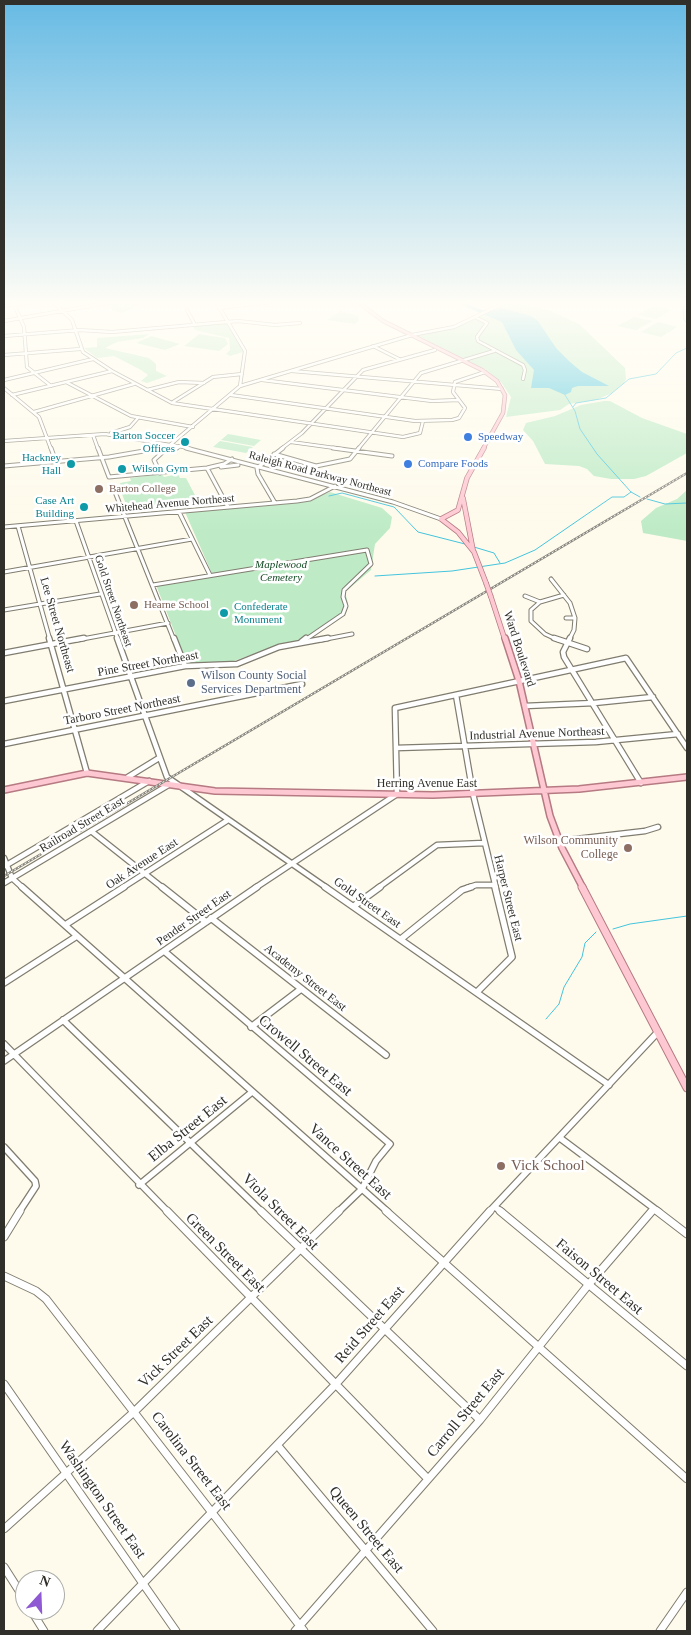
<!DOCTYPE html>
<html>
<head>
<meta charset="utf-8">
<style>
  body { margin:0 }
  #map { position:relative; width:691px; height:1635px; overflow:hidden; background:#fefbec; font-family:"Times New Roman",serif }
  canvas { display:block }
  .frame { position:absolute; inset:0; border:5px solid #302f29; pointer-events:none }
  .north { position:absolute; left:15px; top:1570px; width:50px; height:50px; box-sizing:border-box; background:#fff; border:1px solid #acaca9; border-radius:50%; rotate:20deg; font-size:14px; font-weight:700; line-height:20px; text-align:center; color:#302f29 }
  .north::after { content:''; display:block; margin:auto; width:18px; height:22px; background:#8e59d2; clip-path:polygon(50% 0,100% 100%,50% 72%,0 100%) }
</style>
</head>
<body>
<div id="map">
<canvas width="691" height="1635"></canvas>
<div class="frame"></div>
<div class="north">N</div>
</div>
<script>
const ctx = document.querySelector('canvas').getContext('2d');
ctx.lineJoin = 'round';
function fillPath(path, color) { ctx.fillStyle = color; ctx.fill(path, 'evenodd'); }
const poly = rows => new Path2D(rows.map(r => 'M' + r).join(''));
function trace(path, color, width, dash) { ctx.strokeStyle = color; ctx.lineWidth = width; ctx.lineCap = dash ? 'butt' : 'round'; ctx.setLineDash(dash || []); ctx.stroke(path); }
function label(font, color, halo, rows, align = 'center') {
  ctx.font = font + ' "Times New Roman",serif'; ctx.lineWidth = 5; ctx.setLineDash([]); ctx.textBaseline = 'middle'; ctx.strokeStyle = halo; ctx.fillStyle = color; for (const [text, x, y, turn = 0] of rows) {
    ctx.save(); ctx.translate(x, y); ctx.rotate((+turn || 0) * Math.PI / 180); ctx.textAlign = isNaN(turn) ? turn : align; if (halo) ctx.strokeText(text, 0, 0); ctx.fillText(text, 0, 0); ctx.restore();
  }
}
fillPath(poly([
  [95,302,144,302,123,313,113,311,108,303,97,305],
  [501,302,515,302,551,311,579,324,625,368,626,379,624,383,612,393,596,400,569,404,560,410,506,417,511,397,501,382,485,369,418,336,454,328],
  [653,306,672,310,656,319,637,315],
  [340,311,357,315,359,320,355,324,327,320],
  [634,317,653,321,636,330,617,326],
  [658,322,677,327,661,337,641,332],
  [226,323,243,352,230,356,226,354,230,350,229,338,195,330,192,326],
  [149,334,143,338,117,342,105,348,149,358,156,364,156,371,167,376,147,383,141,381,148,375,141,370,114,356,97,358,84,348,97,347,97,338],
  [199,334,225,338,228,344,219,351,184,346],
  [151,336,180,344,165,350,136,343],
  [604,401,610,401,642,418,687,434,687,453,646,476,634,479,611,479,594,476,587,469,579,466,545,464,533,441,523,430,526,423,555,416,581,405],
  [228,434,234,435,261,440,254,446,221,440],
  [220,441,226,442,253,447,246,453,213,447],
  [162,474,164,477,178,474,180,478,186,478,197,499,128,509,119,487,121,486,120,483,131,481,130,478],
  [687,490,687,541,643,533,641,521,656,508,677,499],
  [330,492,382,508,392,517,390,528,375,544,371,570,345,592,348,603,346,612,335,622,297,642,276,646,231,662,187,664,156,585,213,576,185,512,301,502]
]), '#beebc6');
fillPath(poly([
  [454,302,462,302,482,310,497,310,501,308,531,316,538,321,556,348,570,362,582,372,609,386,578,386,572,388,571,392,565,395,549,388,531,388,534,370,516,350,502,322]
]), '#43c4dd');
trace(poly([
  [683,310,686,302],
  [683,311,684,320,687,323],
  [565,395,575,411,580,429,597,454,631,492,640,497],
  [573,407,576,403,606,398,629,379,656,374,676,353,687,348],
  [329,496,342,493,394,507,418,532,465,544],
  [647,499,665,504,687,503],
  [474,547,494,553,500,563],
  [375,576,452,571,505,563,535,550,612,497,624,497,631,492],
  [613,929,630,924,687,916],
  [546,1019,559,1004,564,987,582,957,585,943,596,932]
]), '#43c4dd', 1);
const minorFar4 = poly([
  [13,302,24,327,27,367,51,386],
  [53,302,72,320,83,352,112,371,172,403,403,437,420,433,423,421],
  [216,302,245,351,240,386],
  [4,306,34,302],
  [219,308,271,302],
  [187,310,195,325],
  [475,317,487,323,477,337,478,341,523,365,525,370,523,379],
  [4,321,113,302],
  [4,336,80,330,112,332,238,321,275,325,300,323],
  [373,346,399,359],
  [4,355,80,349],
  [292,371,502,389],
  [4,380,93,359],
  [262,380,432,401,459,400],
  [66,382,131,416,193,427],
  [4,388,39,417,51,449],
  [147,390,179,382,204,383],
  [12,395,112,371],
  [231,395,415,421,452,420,459,418,465,408,453,392,455,382,485,372],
  [173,402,213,377,242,374],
  [34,412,134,384],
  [111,433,130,427,138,418],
  [93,435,98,449],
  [4,441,105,434,170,445],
  [291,442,342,449],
  [171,444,240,386,412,335,454,327,506,302],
  [179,446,191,449],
  [154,449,166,447],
  [169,449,166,448,171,444,179,447,174,449],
  [281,449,302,433,363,370,435,350],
  [358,449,421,373,494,351]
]);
const minorFar3 = poly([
  [51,448,56,462],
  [98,448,109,477,207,468,224,464,232,459],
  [166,448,172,450,177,448],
  [186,448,393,502,441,519],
  [333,448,392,456],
  [274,454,316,466,350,459,359,448],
  [4,466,109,457,161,448],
  [221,467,238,465],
  [207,468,228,507],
  [160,473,154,460,164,451],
  [115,492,174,640],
  [275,503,258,474,257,468,283,448],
  [179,512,210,575],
  [76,521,118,640],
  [18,526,50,640],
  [4,527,297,501,310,499,335,486],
  [4,572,192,539],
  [551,579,570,603,575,618,574,630,569,640],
  [153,585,367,550,371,564,344,590,343,597,346,606,343,614,305,640],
  [525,596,540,602],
  [4,610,100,594],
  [566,618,575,618],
  [77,640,168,623],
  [321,640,352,634],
  [558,640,545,634,531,621,531,610,540,602,564,595]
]);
const minorFar2 = poly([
  [49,638,87,773],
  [117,638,167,777,327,888],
  [174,638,185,666],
  [554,638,587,649],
  [570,638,563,652,564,657,641,783],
  [301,642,306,638],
  [4,653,84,638],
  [456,695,473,794,496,888],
  [4,701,185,666,237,664,279,647,328,638],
  [525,706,594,703,653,697],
  [4,744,302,684],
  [396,748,596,742,678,734],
  [128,777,159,758],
  [91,831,163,888],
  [559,841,645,831,658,827],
  [4,858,12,878,23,888],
  [5,866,149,781],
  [4,883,170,784],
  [122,888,228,820],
  [255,888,397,794,395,708,626,658,687,748],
  [378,888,437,845,484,843],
  [467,888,476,885,494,885]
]);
const minorFar1 = poly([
  [22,887,388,1212],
  [162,887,206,922],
  [325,887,609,1085],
  [354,906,380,887],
  [211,918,386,1055],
  [65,925,124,887],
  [401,939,462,890,471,887],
  [164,951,390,1144,376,1161,362,1189,338,1212],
  [4,983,77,936],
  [477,992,512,957,495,887],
  [63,1020,262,1212],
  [251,1027,301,989],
  [4,1044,168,1212],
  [4,1061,257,887],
  [560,1138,659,1212],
  [4,1147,35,1181,36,1186,19,1212],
  [139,1185,252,1092],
  [495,1207,502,1212],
  [489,1212,658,1032],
  [651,1212,654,1209]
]);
const minor = poly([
  [167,1211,428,1479],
  [261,1211,480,1420],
  [386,1211,687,1479],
  [500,1211,687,1366],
  [657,1211,687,1234],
  [4,1237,20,1211],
  [4,1276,36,1291,46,1299,304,1631],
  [4,1384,176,1631],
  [278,1446,433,1631],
  [4,1529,135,1411,339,1211],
  [4,1567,25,1600],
  [31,1610,44,1631],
  [97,1631,335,1385,490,1211],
  [295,1631,480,1420,589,1284,652,1211],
  [660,1631,687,1592]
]);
const majorFar3 = poly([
  [358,302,383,321,482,370,497,381,505,395,503,413,483,449]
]);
const majorFar2 = poly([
  [463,498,473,550],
  [441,519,458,510,467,478,484,448],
  [441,519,458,532,474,552,486,583],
  [491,597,505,640]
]);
const majorFar1 = poly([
  [505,638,519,681,550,816,562,848,583,888],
  [4,790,87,773,215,791,433,795,579,789,687,777]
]);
const major = poly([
  [582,887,687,1088]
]);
trace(minorFar4, '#807d70', 4);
trace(minorFar3, '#807d70', 5);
trace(minorFar2, '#807d70', 7);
trace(minorFar1, '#807d70', 8);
trace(minor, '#807d70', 9);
trace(majorFar3, '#b67a83', 4.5);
trace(majorFar2, '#b67a83', 5.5);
trace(majorFar1, '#b67a83', 8);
trace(major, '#b67a83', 9);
trace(minorFar4, '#fff', 2.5);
trace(minorFar3, '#fff', 3);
trace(minorFar2, '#fff', 4.5);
trace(minorFar1, '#fff', 5.5);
trace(minor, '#fff', 7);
trace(majorFar3, '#fec8d2', 3);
trace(majorFar2, '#fec8d2', 4);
trace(majorFar1, '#fec8d2', 5);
trace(major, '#fec8d2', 7);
const rail = poly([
  [4,876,687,473]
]);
trace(rail, '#89877d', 2.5);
trace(rail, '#fff', 1, [2]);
const majorBridge = poly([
  [486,583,491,597]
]);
trace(majorBridge, '#b67a83', 5.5, []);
trace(majorBridge, '#fec8d2', 4);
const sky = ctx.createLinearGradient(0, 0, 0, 531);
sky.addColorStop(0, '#66bae4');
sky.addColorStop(0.57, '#fffdf6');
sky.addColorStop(1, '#fffdf600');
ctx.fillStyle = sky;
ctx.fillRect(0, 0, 691, 531);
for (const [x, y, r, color] of [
  [468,437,5,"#3f7fe0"],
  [185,442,5,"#0f9aa8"],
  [71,464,5,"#0f9aa8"],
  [408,464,5,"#3f7fe0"],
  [122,469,5,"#0f9aa8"],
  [99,489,5,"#8d6e63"],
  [84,507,5,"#0f9aa8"],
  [134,605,5,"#8d6e63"],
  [224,613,5,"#0f9aa8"],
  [191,683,5,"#5c6f8a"],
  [628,848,5,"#8d6e63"],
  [501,1166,5,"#8d6e63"]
]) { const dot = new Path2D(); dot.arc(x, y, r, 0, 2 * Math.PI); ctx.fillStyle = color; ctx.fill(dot); trace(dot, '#fff', 2); }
label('11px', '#0d838f', '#fff', [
  ["Barton Soccer",175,436],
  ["Offices",175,449],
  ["Hackney",61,458],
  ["Hall",61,471],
  ["Wilson Gym",132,469,"left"],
  ["Case Art",74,501],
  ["Building",74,514],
  ["Confederate",234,607,"left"],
  ["Monument",234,620,"left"]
], 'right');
label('11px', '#366cbe', '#fff', [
  ["Speedway",478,437],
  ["Compare Foods",418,464]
], 'left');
label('11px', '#302f29', '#fff', [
  ["Raleigh Road Parkway Northeast",320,474,15],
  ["Whitehead Avenue Northeast",170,504,-5],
  ["Gold Street Northeast",113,601,71]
]);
label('11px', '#785e54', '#fff', [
  ["Barton College",109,489],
  ["Hearne School",144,605]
], 'left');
label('italic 11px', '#124a24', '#fff', [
  ["Maplewood",281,565],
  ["Cemetery",281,578]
]);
label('12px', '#302f29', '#fff', [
  ["Lee Street Northeast",57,625,74],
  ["Ward Boulevard",519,649,72],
  ["Pine Street Northeast",148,664,-10],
  ["Tarboro Street Northeast",122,710,-11],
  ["Industrial Avenue Northeast",537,734,-2],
  ["Herring Avenue East",427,784],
  ["Railroad Street East",82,825,-31],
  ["Oak Avenue East",142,864,-33],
  ["Harper Street East",508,898,76],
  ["Gold Street East",367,903,35],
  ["Pender Street East",194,918,-35],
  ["Academy Street East",305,978,38]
]);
label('12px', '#4e5e75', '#fff', [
  ["Wilson County Social",201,676],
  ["Services Department",201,690]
], 'left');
label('12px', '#785e54', '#fff', [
  ["Wilson Community",618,841],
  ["College",618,855]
], 'right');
label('15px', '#302f29', '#fff', [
  ["Crowell Street East",305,1056,40],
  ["Elba Street East",188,1129,-39],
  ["Vance Street East",350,1162,42],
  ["Viola Street East",280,1212,45],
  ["Green Street East",225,1253,45],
  ["Faison Street East",599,1277,40],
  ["Reid Street East",370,1325,-49],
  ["Vick Street East",176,1352,-44],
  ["Carroll Street East",466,1413,-50],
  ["Carolina Street East",191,1461,52],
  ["Washington Street East",102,1500,55],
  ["Queen Street East",366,1530,50]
]);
label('15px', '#785e54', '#fff', [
  ["Vick School",511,1166]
], 'left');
</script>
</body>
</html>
